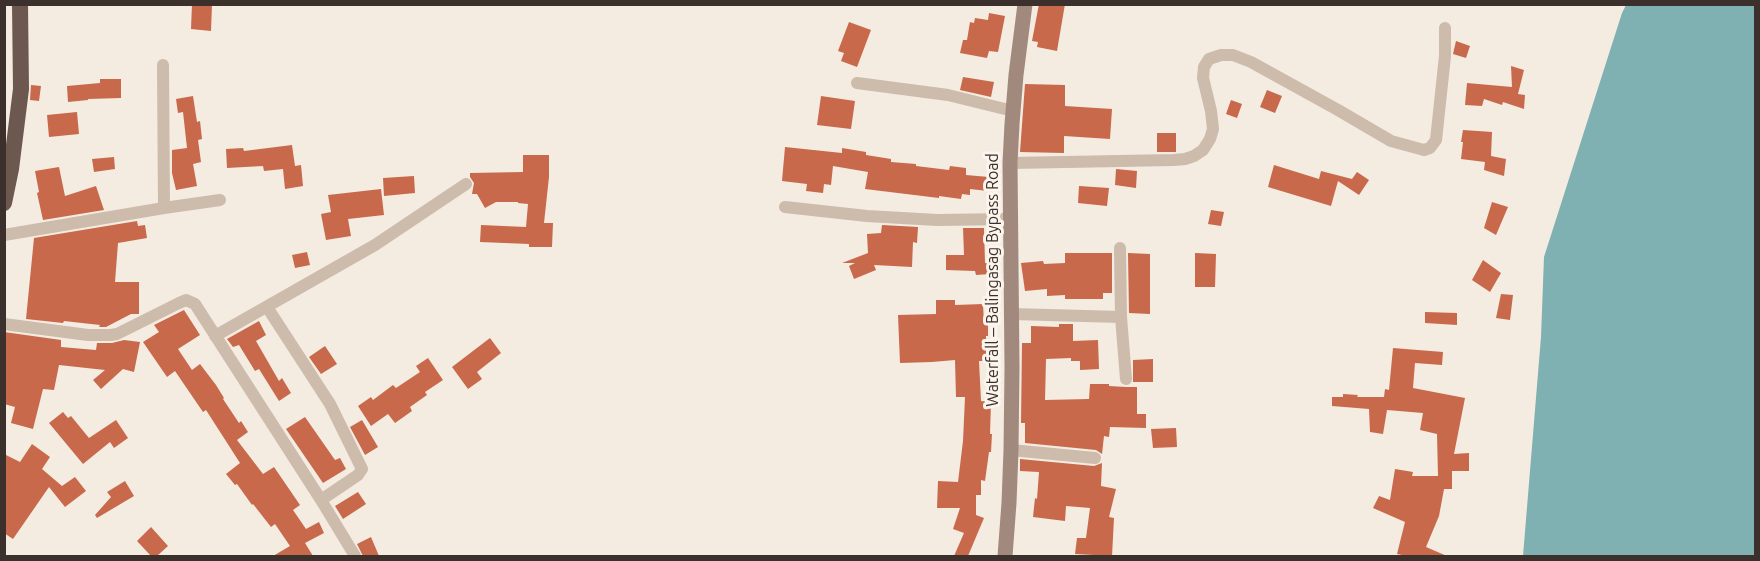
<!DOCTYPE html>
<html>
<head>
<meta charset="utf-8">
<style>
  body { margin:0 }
  #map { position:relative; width:1760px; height:561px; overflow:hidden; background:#f4ebe1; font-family:Ubuntu,sans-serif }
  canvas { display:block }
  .frame { position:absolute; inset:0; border:6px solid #3b302b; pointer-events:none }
</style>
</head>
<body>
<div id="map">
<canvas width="1760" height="561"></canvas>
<div class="frame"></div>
</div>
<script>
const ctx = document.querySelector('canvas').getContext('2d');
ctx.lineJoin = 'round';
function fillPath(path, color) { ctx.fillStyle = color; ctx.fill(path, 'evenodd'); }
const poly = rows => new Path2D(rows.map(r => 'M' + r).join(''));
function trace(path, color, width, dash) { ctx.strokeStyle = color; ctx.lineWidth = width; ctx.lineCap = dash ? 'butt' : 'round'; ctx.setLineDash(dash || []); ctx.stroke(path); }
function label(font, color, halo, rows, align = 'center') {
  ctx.font = font + ' Ubuntu,sans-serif'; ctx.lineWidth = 6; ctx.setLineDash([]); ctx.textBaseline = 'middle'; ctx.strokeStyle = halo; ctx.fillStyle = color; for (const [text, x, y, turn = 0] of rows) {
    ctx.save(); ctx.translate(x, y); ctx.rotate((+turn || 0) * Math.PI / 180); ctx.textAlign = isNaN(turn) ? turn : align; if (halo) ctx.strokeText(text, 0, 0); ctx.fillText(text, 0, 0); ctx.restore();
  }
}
fillPath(poly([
  [1626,5,1755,5,1755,556,1523,556,1541,337,1544,257,1622,13]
]), '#7fb0b2');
fillPath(poly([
  [192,4,212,4,211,31,191,29],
  [1039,4,1065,4,1057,51,1037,47,1038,42,1032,41],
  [989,13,1005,16,998,52,989,51,987,58,960,53,963,40,967,40,970,22,974,23,975,18,988,20],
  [849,22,871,30,857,67,841,61,844,53,838,51],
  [1456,41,1470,46,1466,58,1453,54],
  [1511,66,1524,70,1518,94,1525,95,1524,109,1503,102,1502,105,1484,99,1482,106,1465,105,1467,83,1512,87],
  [963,77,994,82,991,97,960,90],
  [100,79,121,79,121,98,88,99,88,100,68,102,67,86,100,83],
  [1025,84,1065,85,1065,106,1112,109,1110,139,1064,136,1064,153,1020,152],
  [31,85,41,86,39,101,30,100],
  [1267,90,1282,96,1275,113,1260,107],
  [193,96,197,122,200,121,202,139,198,140,201,162,193,164,197,186,176,190,172,173,172,150,187,148,183,112,178,113,176,99],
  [821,96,855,101,851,129,817,125],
  [1231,100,1242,104,1237,118,1226,114],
  [77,112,79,134,49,137,47,115],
  [1463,130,1492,132,1491,156,1506,159,1504,176,1484,170,1485,162,1461,159,1463,142,1461,142],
  [1157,133,1176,133,1176,152,1157,152],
  [292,145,295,166,301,165,303,186,285,189,283,169,264,171,263,166,227,168,226,149,243,148,244,151],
  [785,147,842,153,842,148,866,152,866,155,891,159,891,162,916,164,916,166,949,170,950,166,966,168,966,175,989,177,988,191,970,189,970,195,962,194,961,199,939,196,939,198,865,189,868,172,833,166,831,185,824,184,823,193,806,191,807,184,782,181],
  [523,155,549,155,549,177,544,223,553,223,552,247,529,247,529,244,480,242,481,225,526,227,528,204,518,203,518,202,496,202,485,208,477,194,472,194,474,183,470,177,470,173,523,172],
  [114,157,115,169,94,172,92,159],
  [1274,165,1319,179,1321,171,1352,179,1357,172,1369,180,1359,195,1338,181,1331,206,1268,187],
  [59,167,65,196,96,186,104,210,43,220,37,193,39,192,35,171],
  [1116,169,1137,171,1136,188,1115,185],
  [414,176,415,193,384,196,383,178],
  [1079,186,1109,188,1107,206,1078,203],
  [381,189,384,215,348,219,351,236,326,240,321,214,331,212,328,195],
  [1492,202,1508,207,1496,235,1484,228],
  [1211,210,1224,212,1221,226,1208,224],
  [137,221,138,226,145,225,147,238,118,243,115,282,139,282,139,314,131,314,106,327,99,327,100,325,64,321,63,323,26,319,34,238],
  [882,225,918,227,917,243,913,242,912,267,874,265,876,270,854,279,849,266,855,263,842,263,868,253,867,234,881,233],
  [963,228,984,228,985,263,988,263,990,274,976,275,975,271,946,270,946,255,964,255],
  [307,252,310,265,295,268,292,255],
  [1065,253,1112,253,1112,293,1103,293,1103,299,1065,299,1065,295,1047,296,1047,289,1025,291,1021,263,1043,261,1044,264,1065,263],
  [1128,253,1150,254,1150,314,1129,313],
  [1195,253,1216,254,1215,287,1195,287],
  [1483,260,1501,273,1490,292,1472,280],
  [1501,294,1513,295,1510,320,1496,318],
  [936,300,955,300,955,305,983,304,984,324,988,324,988,336,986,336,986,361,979,361,981,401,991,402,990,434,992,434,991,452,989,452,985,481,981,480,981,495,976,495,976,515,984,518,968,556,954,556,964,533,953,529,960,508,937,508,938,481,958,482,963,441,965,397,956,397,955,360,932,362,900,363,898,315,936,314],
  [184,310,200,335,178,349,192,370,200,364,216,385,224,398,223,399,239,423,241,421,248,432,237,440,263,474,274,467,300,505,293,510,306,529,319,522,324,533,305,543,313,556,273,556,290,546,275,524,271,527,253,504,252,505,237,484,235,485,226,474,240,463,206,410,203,412,175,371,167,377,143,342,159,332,154,325],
  [1425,312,1457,313,1457,325,1425,323],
  [259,321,266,335,256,341,279,381,282,378,291,393,279,401,259,369,255,371,239,345,233,347,227,339],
  [1059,324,1073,324,1073,341,1098,340,1099,369,1080,370,1080,361,1071,361,1071,358,1046,359,1045,400,1089,399,1090,384,1109,384,1109,386,1126,387,1137,387,1137,414,1146,414,1146,428,1110,427,1109,437,1104,436,1102,454,1096,450,1025,443,1025,423,1021,423,1022,343,1031,343,1031,326,1059,327],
  [4,332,61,340,61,347,96,350,97,343,112,343,124,340,140,342,134,372,123,369,101,389,93,380,105,370,59,365,54,390,43,389,33,429,11,423,15,407,4,404],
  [490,338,501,353,477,372,482,379,468,389,452,367],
  [325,346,337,364,321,374,309,357],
  [1393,348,1443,352,1442,365,1415,363,1413,388,1465,398,1454,454,1469,453,1469,471,1452,471,1452,489,1444,489,1439,516,1426,547,1447,556,1407,556,1397,554,1405,522,1373,508,1379,496,1390,500,1395,469,1413,472,1412,476,1438,476,1437,434,1420,430,1423,413,1387,410,1383,434,1370,432,1369,409,1332,406,1332,397,1343,397,1343,394,1358,395,1357,397,1384,397,1385,389,1389,390],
  [428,358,443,380,425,392,427,395,410,407,412,411,395,423,388,414,371,426,358,406,371,397,373,400,393,385,396,388,420,372,416,366],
  [1153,359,1153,382,1133,382,1133,360],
  [63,412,68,418,71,416,89,438,116,420,128,438,114,448,110,442,83,464,49,423],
  [305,417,335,460,340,458,346,469,323,483,286,429],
  [362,420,378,447,365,455,350,427],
  [1176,428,1177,447,1153,448,1151,429],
  [32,444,50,457,42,469,62,486,75,477,86,491,65,507,49,487,13,539,4,533,4,454,20,462],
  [1020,459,1094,466,1102,463,1101,486,1116,489,1109,517,1114,518,1112,556,1075,554,1077,538,1086,538,1090,508,1066,506,1065,521,1033,517,1035,498,1037,499,1039,472,1020,471],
  [125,481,134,496,97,518,95,515,111,497,107,492],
  [358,492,366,504,343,519,335,506],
  [151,527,168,546,157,556,151,556,137,541],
  [371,537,379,556,363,556,357,544]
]), '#c8694b');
trace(poly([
  [163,65,164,208],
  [857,83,948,95,1013,111],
  [1010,163,1174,160,1185,159,1194,156,1203,150,1210,139,1213,129,1211,111,1203,78,1204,67,1209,59,1221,55,1233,55,1251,62,1338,110,1391,141,1424,150,1430,148,1436,140,1445,56,1445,28],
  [785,207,867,216,937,220,1010,219],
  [4,235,164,208,220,200],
  [1120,248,1121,317,1126,379],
  [267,307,330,404,362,469,358,475,321,500],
  [1012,314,1121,317],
  [4,324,88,335,111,335,117,334,179,303,186,300,195,304,321,500,355,556],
  [215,336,375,245,466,184],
  [1011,450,1095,458]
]), '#cdbbac', 12);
trace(poly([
  [1005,556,1009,503,1011,450,1012,368,1010,163,1012,124,1016,75,1025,4]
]), '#a18a7d', 15);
trace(poly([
  [4,203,11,169,21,89,20,4]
]), '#6c584f', 16);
label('16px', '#3b302b', '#fbf5ee', [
  ["Waterfall ‒ Balingasag Bypass Road",993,280,-90]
]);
</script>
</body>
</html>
